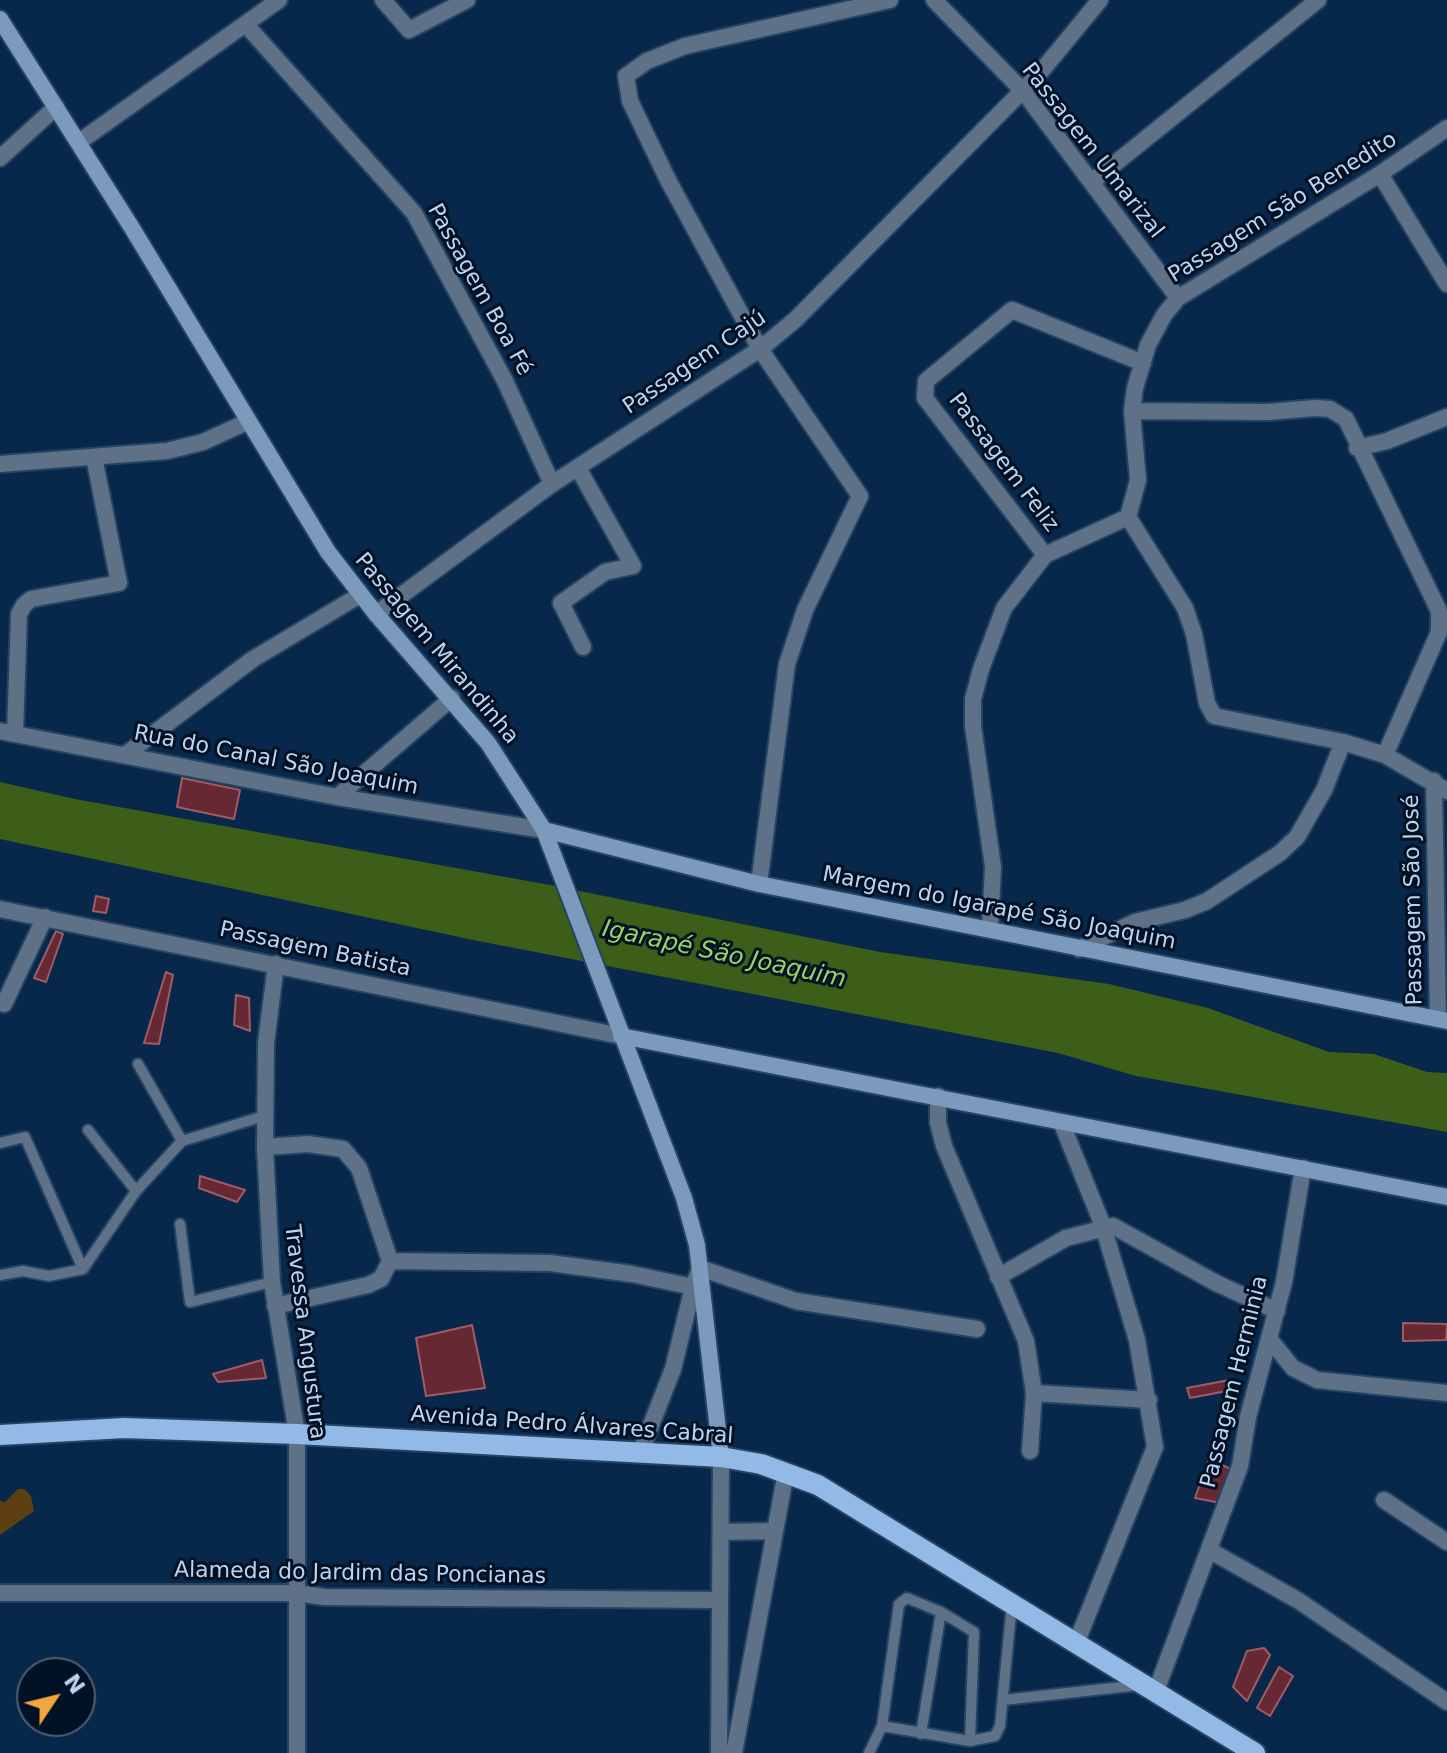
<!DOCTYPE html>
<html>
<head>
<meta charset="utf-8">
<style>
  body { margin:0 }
  #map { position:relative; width:1447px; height:1753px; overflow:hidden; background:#07284a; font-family:"DejaVu Sans",sans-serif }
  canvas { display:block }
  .north { position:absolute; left:16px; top:1657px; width:80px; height:80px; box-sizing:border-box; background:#021123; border:2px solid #4c5f75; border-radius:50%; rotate:55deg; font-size:22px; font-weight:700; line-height:32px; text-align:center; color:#bcd4ef }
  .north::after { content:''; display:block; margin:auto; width:28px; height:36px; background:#efa73e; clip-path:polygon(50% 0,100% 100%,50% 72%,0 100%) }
</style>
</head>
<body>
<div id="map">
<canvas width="1447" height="1753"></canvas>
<div class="north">N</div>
</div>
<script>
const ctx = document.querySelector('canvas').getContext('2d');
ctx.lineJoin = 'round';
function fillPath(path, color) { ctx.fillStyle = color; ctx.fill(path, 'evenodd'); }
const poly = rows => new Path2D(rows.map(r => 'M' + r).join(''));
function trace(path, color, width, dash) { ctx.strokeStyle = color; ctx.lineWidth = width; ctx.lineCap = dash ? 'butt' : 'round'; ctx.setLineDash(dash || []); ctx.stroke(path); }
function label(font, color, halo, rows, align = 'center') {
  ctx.font = font + ' "DejaVu Sans",sans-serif'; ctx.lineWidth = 6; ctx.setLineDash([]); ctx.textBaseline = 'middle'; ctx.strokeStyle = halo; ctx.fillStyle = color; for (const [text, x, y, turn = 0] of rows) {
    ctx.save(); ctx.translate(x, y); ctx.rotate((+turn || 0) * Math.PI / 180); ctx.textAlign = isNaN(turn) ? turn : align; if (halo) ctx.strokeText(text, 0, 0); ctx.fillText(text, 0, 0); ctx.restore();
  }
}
fillPath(poly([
  [18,1489,24,1489,31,1496,34,1511,0,1535,0,1501,5,1502]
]), '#5e3f14');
fillPath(poly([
  [0,782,75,799,550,885,880,952,1109,984,1208,1008,1329,1052,1374,1054,1427,1072,1447,1073,1447,1132,1136,1076,1058,1053,478,941,0,839]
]), '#3c5e19');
const building = poly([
  [182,778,240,790,234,819,177,807,182,778],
  [96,896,109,899,106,913,93,911,96,896],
  [56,931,63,934,46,982,34,978,56,931],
  [287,937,306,940,305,952,286,949,287,937],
  [166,972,173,975,159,1044,144,1043,166,972],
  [236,995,249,998,250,1031,234,1025,236,995],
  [200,1176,245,1190,237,1202,199,1188,200,1176],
  [1403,1323,1447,1324,1446,1340,1403,1341,1403,1323],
  [472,1325,485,1388,426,1396,416,1338,472,1325],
  [262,1360,266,1378,218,1382,213,1374,262,1360],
  [1229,1380,1232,1390,1190,1398,1187,1388,1229,1380],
  [1209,1459,1233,1470,1221,1503,1195,1498,1209,1459],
  [1264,1648,1270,1655,1247,1701,1233,1687,1247,1651,1264,1648],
  [1279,1667,1293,1676,1270,1716,1257,1708,1279,1667]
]);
fillPath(building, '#662832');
trace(building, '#a05b64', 2);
const lane = poly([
  [138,1064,182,1141],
  [88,1130,136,1191],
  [0,1143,25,1137,83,1269],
  [180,1224,190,1302,272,1282],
  [0,1275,23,1271,49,1276,83,1269,136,1191,182,1141,264,1116],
  [1003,1700,1140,1685],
  [882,1726,899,1604,907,1598,941,1612],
  [921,1734,941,1612,974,1632,970,1741],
  [869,1753,882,1726,970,1741,995,1736,1000,1726,1012,1603]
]);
const street = poly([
  [383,0,409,30,467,0],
  [934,0,1023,91,1178,298],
  [247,26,414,213,505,381,552,484],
  [79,142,279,0],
  [0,158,56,107],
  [1380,174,1447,284],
  [1092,182,1318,0],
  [1132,411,1268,412,1315,408,1330,409,1346,419,1439,611,1439,632,1385,755],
  [1357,448,1387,441,1447,417],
  [0,464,167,451,203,442,247,422],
  [578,468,633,566,605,572,561,603,583,647],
  [1128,517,1185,608,1194,634,1207,703,1214,716,1343,742,1385,755,1447,791],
  [1045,555,925,398,926,381,1012,310,1143,363],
  [376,614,552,484,760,349,795,320,1039,74,1100,0],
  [0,731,337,797,544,830],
  [15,734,19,614,24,605,31,599,119,583,94,457],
  [125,755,253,659,360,595],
  [1434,781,1438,1019],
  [337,797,452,698],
  [759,884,787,664,805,610,860,496,760,349,668,180,630,101,626,76,647,61,685,46,890,0],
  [0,909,621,1036],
  [990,928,993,867,973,726,973,699,981,669,1004,608,1045,555,1128,517,1138,480,1132,411,1135,388,1148,345,1164,315,1178,298,1380,174,1447,128],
  [1079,949,1135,922,1185,910,1207,901,1280,853,1297,837,1324,790,1343,742],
  [276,964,266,1043,265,1147,272,1282,297,1434,297,1753],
  [4,1004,45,917],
  [938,1096,938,1123,944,1146,1026,1341,1034,1393,1030,1451],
  [1062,1124,1103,1226,1137,1340,1155,1447,1077,1641],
  [265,1147,308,1144,343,1149,359,1168,390,1261,381,1279,368,1285,275,1306],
  [390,1261,550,1263,632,1274,693,1287,700,1268,796,1301,977,1329],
  [998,1277,1066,1238,1113,1226,1216,1283,1277,1311],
  [1271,1341,1293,1368,1317,1380,1447,1393],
  [1034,1393,1149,1400],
  [640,1453,673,1369,693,1287],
  [1384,1500,1447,1542],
  [721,1532,774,1531],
  [1209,1550,1299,1601,1447,1702],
  [0,1593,297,1593,324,1597,719,1600],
  [1156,1691,1240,1466,1248,1417,1284,1282,1303,1168],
  [719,1753,721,1457],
  [734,1753,786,1472]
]);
const secondary = poly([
  [0,19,132,228,328,552,376,614,488,743,544,830,684,1198,697,1245,721,1457],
  [544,830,759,884,1447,1021],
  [621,1036,1447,1197]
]);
const primary = poly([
  [0,1435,124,1428,297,1434,721,1457,761,1464,818,1485,1255,1753]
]);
trace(lane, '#244464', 14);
trace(street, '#244464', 20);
trace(secondary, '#244464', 20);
trace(primary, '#244464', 24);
trace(lane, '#5e7186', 10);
trace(street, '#5e7186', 16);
trace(secondary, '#7c9abc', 16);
trace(primary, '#93bae6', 20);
label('22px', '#bcd4ef', '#021123', [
  ["Passagem Umarizal",1092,151,52],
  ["Passagem São Benedito",1283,208,-32],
  ["Passagem Boa Fé",479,290,61],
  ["Passagem Cajú",695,363,-34],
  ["Passagem Feliz",1003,463,53],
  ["Passagem Mirandinha",436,649,50],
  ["Rua do Canal São Joaquim",276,761,11],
  ["Passagem São José",1414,900,-91],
  ["Margem do Igarapé São Joaquim",999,909,11],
  ["Passagem Batista",315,950,12],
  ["Travessa Angustura",304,1332,83],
  ["Passagem Herminia",1235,1382,-76],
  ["Avenida Pedro Álvares Cabral",572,1426,4],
  ["Alameda do Jardim das Poncianas",360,1574,1]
]);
label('italic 24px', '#98d461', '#021123', [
  ["Igarapé São Joaquim",724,955,12]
]);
</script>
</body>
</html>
